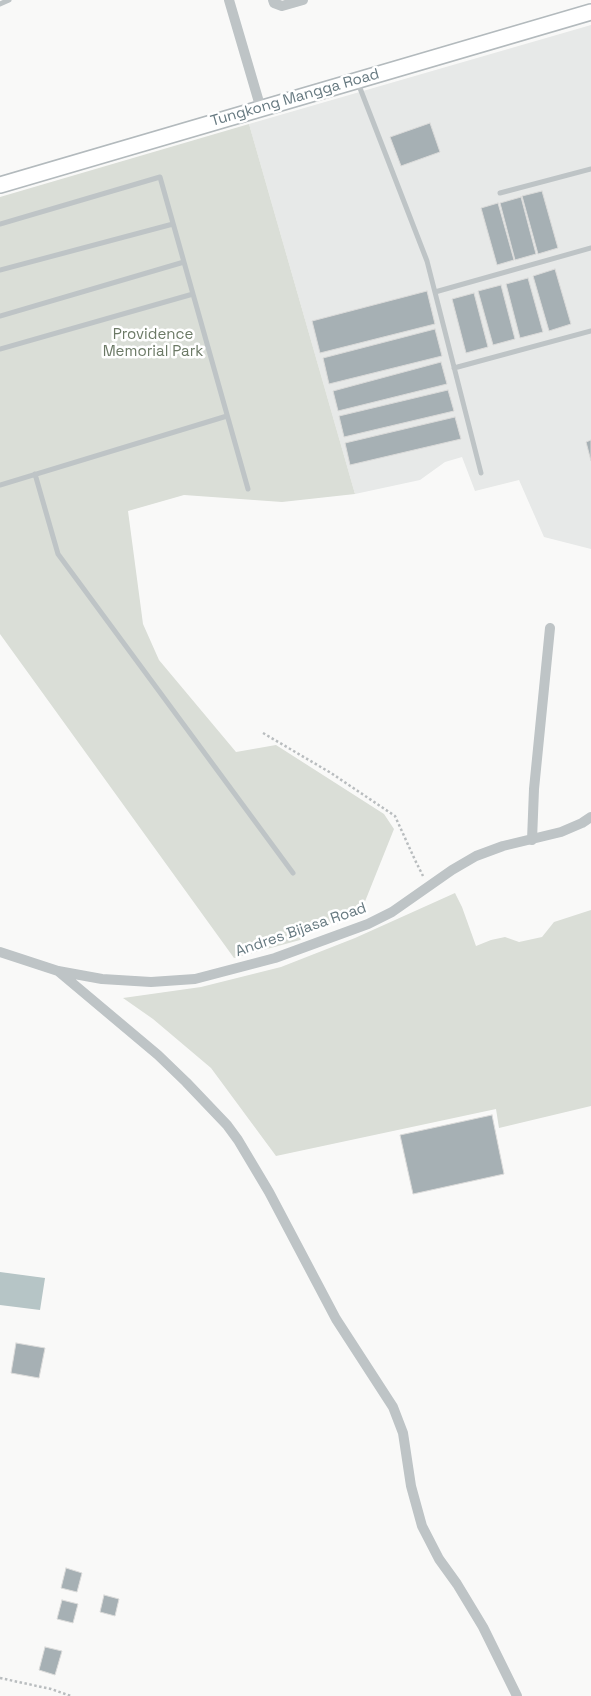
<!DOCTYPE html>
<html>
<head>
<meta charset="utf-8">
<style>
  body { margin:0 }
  canvas { display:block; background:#f9f9f8 }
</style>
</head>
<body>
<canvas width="591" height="1696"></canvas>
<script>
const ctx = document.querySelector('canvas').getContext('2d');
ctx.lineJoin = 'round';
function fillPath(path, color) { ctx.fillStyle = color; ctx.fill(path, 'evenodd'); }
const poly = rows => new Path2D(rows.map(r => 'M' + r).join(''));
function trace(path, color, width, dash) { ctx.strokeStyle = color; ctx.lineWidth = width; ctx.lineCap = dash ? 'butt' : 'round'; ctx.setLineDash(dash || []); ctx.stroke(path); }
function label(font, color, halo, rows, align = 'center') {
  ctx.font = font + ' "Space Grotesk",sans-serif'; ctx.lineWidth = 5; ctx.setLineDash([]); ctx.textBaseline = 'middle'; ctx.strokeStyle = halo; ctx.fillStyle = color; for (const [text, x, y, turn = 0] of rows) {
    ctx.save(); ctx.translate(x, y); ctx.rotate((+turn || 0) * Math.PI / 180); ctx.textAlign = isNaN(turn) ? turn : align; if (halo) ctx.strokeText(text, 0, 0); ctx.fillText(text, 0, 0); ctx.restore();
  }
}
fillPath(poly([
  [591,25,591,549,544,537,519,480,475,491,462,457,445,462,420,480,355,494,249,124]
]), '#e7e9e8');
fillPath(poly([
  [249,124,355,494,282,502,184,495,128,511,143,624,159,660,236,752,276,745,384,814,394,829,360,914,334,925,322,920,300,940,234,958,0,634,0,197],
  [455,893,462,907,476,946,491,940,505,937,519,942,542,937,554,922,591,910,591,1106,499,1128,496,1109,276,1156,211,1068,153,1019,123,998,201,987,281,967,355,938]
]), '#daded7');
fillPath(poly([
  [0,1272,45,1278,40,1310,0,1305]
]), '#b6c5c6');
const building = poly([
  [430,123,440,152,401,166,390,137,430,123],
  [542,191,558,248,538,254,522,196,542,191],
  [521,197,536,254,515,260,500,203,521,197],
  [498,203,514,260,497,265,481,208,498,203],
  [555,269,571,324,549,331,533,276,555,269],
  [528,278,543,332,520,338,506,284,528,278],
  [501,285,515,339,493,345,478,291,501,285],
  [427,291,435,324,320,353,312,321,427,291],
  [474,293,488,347,466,353,452,299,474,293],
  [435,329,442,356,329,384,323,358,435,329],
  [441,362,447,384,338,411,333,391,441,362],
  [448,390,454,411,344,437,339,416,448,390],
  [455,417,461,439,350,465,345,443,455,417],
  [591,440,591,461,586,442,591,440],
  [492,1115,504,1174,413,1194,400,1135,492,1115],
  [16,1343,45,1348,39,1378,11,1373,16,1343],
  [66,1568,82,1573,77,1592,61,1588,66,1568],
  [104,1595,119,1599,115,1616,100,1612,104,1595],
  [62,1600,78,1604,73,1623,57,1619,62,1600],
  [45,1647,62,1651,55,1675,39,1670,45,1647]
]);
fillPath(building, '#a6b0b4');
trace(building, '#dbdbda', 1);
const secondary = poly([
  [0,185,591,12]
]);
trace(secondary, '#b3babd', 18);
trace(poly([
  [263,733,331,773,395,816,415,860,423,876],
  [0,1678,51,1689,71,1696]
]), '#b9bdbf', 2.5, [2.5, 2.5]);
trace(poly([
  [0,4,9,0],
  [358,83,427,261,481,473],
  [500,193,591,169],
  [0,224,160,177,248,489],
  [0,270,173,224],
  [435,292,591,248],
  [0,316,184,262],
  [0,349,193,294],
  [454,368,591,331],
  [35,474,58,554,293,873],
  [0,485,227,416]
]), '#bec4c6', 5);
trace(poly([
  [229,0,261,109],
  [273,0,274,3,282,6,303,0],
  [532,840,534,789,550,628],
  [0,952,58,971,102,979,151,982,195,979,275,958,368,924,392,912,452,870,476,856,503,846,561,832,582,823,591,817],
  [58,971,158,1055,186,1082,227,1125,238,1140,269,1192,336,1319,393,1407,403,1433,411,1486,422,1526,439,1559,457,1584,483,1627,517,1696]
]), '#bec4c6', 10);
trace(secondary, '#fff', 15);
label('15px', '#667980', '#fff', [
  ["Tungkong Mangga Road",295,98,-16],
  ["Andres Bijasa Road",301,930,-19]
]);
label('15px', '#6b7965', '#fff', [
  ["Providence",153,335],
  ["Memorial Park",153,352]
]);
</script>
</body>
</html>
